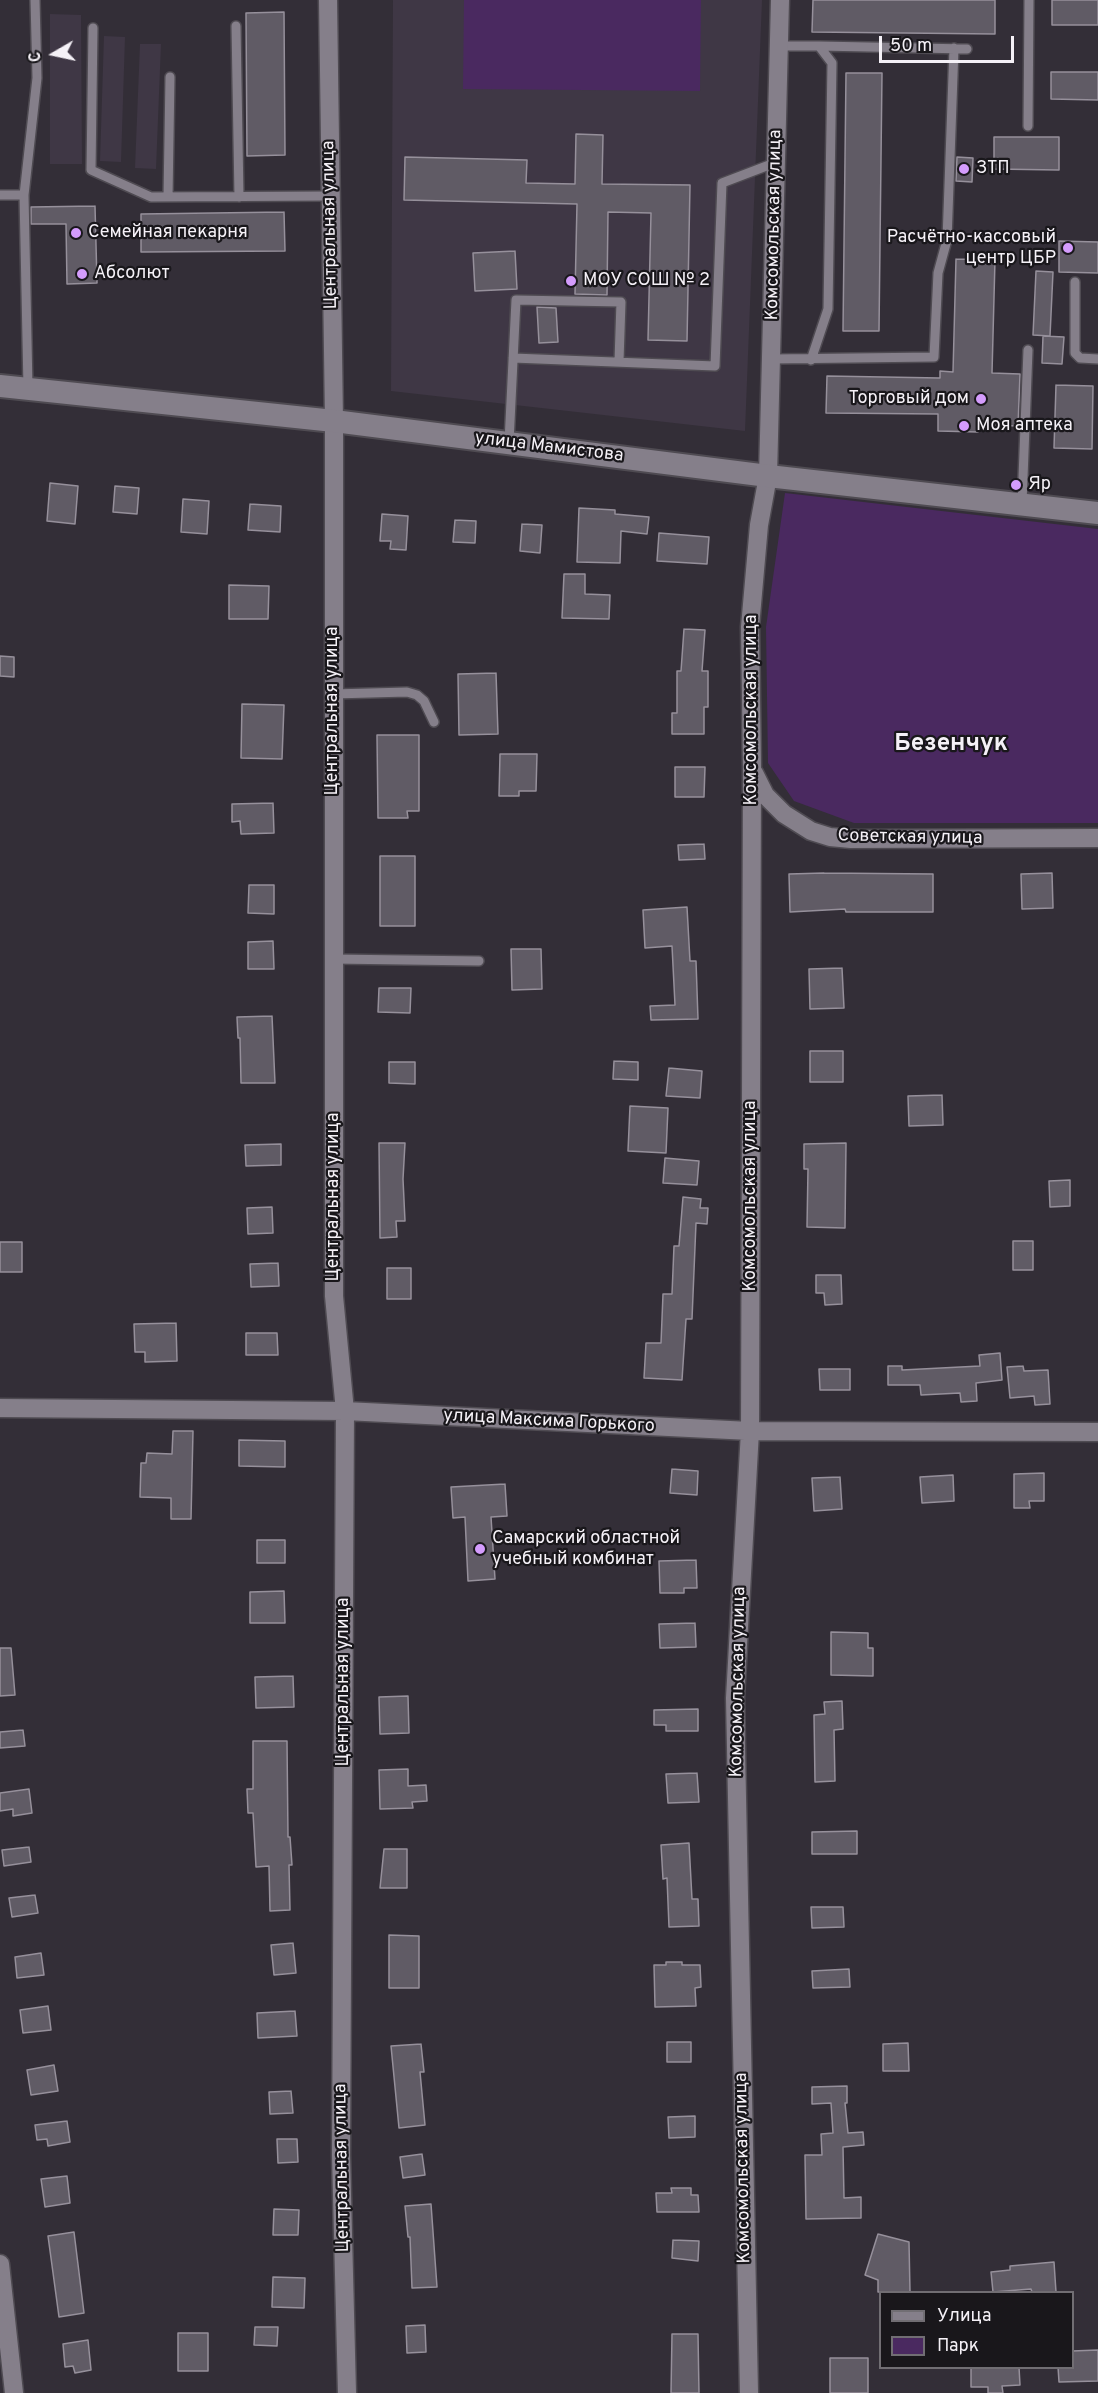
<!DOCTYPE html>
<html>
<head>
<meta charset="utf-8">
<style>
  body { margin:0 }
  #map { position:relative; width:1098px; height:2393px; overflow:hidden; background:#332e37; font-family:Overpass,sans-serif }
  canvas { display:block }
  .legend { position:absolute; left:879px; top:2291px; width:195px; height:78px; box-sizing:border-box; background:#19171b; border:2px solid #716e73; margin:0; padding:8px 10px; list-style:none; font-size:18px; color:#f5f1f7 }
  .legend li { display:flex; align-items:center; gap:12px; height:30px }
  .legend b { width:30px; border:2px solid #716e73 }
  .north { position:absolute; left:24px; top:24px; width:60px; height:60px; -webkit-text-stroke:4px #19171b; paint-order:stroke; rotate:261deg; font-size:16px; font-weight:700; line-height:24px; text-align:center; color:#f5f1f7 }
  .north::after { content:''; display:block; margin:auto; width:21px; height:27px; background:#f5f1f7; clip-path:polygon(50% 0,100% 100%,50% 72%,0 100%) }
  .scale { position:absolute; left:879px; top:36px; width:135px; height:27px; box-sizing:border-box; border:3px solid #f5f1f7; border-top:0; padding-left:8px; font-size:18px; line-height:21px; white-space:nowrap; color:#f5f1f7; -webkit-text-stroke:4px #19171b; paint-order:stroke }
</style>
</head>
<body>
<div id="map">
<canvas width="1098" height="2393"></canvas>
<ul class="legend">
<li><b style="height:8px;background:#857f8a"></b>Улица</li>
<li><b style="height:16px;background:#4a2960"></b>Парк</li>
</ul>
<div class="north">С</div>
<div class="scale">50 m</div>
</div>
<script>
const ctx = document.querySelector('canvas').getContext('2d');
ctx.lineJoin = 'round';
function fillPath(path, color) { ctx.fillStyle = color; ctx.fill(path, 'evenodd'); }
const poly = rows => new Path2D(rows.map(r => 'M' + r).join(''));
function trace(path, color, width, dash) { ctx.strokeStyle = color; ctx.lineWidth = width; ctx.lineCap = dash ? 'butt' : 'round'; ctx.setLineDash(dash || []); ctx.stroke(path); }
function label(font, color, halo, rows, align = 'center') {
  ctx.font = font + ' Overpass,sans-serif'; ctx.lineWidth = 4.5; ctx.setLineDash([]); ctx.textBaseline = 'middle'; ctx.strokeStyle = halo; ctx.fillStyle = color; for (const [text, x, y, turn = 0] of rows) {
    ctx.save(); ctx.translate(x, y); ctx.rotate((+turn || 0) * Math.PI / 180); ctx.textAlign = isNaN(turn) ? turn : align; if (halo) ctx.strokeText(text, 0, 0); ctx.fillText(text, 0, 0); ctx.restore();
  }
}
fillPath(poly([
  [393,0,762,0,745,431,391,391],
  [50,14,81,15,82,164,50,164],
  [104,36,125,37,121,162,100,161],
  [140,44,161,44,156,169,135,168]
]), '#3f3745');
fillPath(poly([
  [464,0,701,0,700,91,463,89],
  [785,493,1098,529,1098,823,854,823,794,801,768,763,766,627]
]), '#4a2960');
const building = poly([
  [813,0,995,0,995,34,812,32,813,0],
  [1052,0,1098,0,1098,25,1052,25,1052,0],
  [284,12,285,155,247,156,246,13,284,12],
  [1051,72,1098,72,1098,100,1051,99,1051,72],
  [846,73,882,73,879,331,843,331,846,73],
  [576,134,603,135,602,184,690,185,687,341,648,340,651,213,608,212,607,295,575,294,577,204,404,200,405,157,527,160,526,183,575,184,576,134],
  [994,137,1059,137,1059,170,994,169,994,137],
  [957,157,973,158,972,182,956,181,957,157],
  [95,206,97,283,67,284,66,224,31,224,31,207,95,206],
  [284,212,285,251,141,252,141,214,284,212],
  [1059,241,1098,242,1098,273,1059,272,1059,241],
  [515,251,517,289,475,291,473,253,515,251],
  [956,259,995,260,992,373,1020,374,1018,426,988,425,978,432,938,431,938,414,826,413,827,376,940,378,940,371,953,372,956,259],
  [1036,271,1053,272,1050,336,1033,335,1036,271],
  [537,307,556,308,558,342,539,343,537,307],
  [1043,336,1064,337,1062,364,1042,363,1043,336],
  [1056,385,1093,386,1092,449,1054,448,1056,385],
  [50,483,78,486,75,524,47,521,50,483],
  [115,486,139,488,137,514,113,512,115,486],
  [183,499,209,501,207,534,181,532,183,499],
  [250,504,281,506,280,532,248,530,250,504],
  [579,508,615,510,615,514,649,517,647,534,621,531,620,563,577,562,579,508],
  [382,514,408,516,406,550,390,549,391,541,380,541,382,514],
  [455,520,476,521,475,543,453,542,455,520],
  [522,524,542,525,540,553,520,551,522,524],
  [659,533,709,537,707,564,657,561,659,533],
  [564,574,585,574,585,594,610,595,609,619,562,618,564,574],
  [229,585,269,586,268,619,229,619,229,585],
  [684,629,705,630,702,671,708,671,708,707,704,707,704,734,672,734,672,713,677,713,677,671,681,671,684,629],
  [0,656,14,657,14,677,0,676,0,656],
  [496,673,498,734,459,735,458,674,496,673],
  [242,704,284,705,282,759,241,758,242,704],
  [377,735,419,735,419,811,407,811,408,818,378,818,377,735],
  [500,754,537,754,536,791,519,791,519,796,499,796,500,754],
  [675,767,705,767,704,797,675,797,675,767],
  [273,803,274,833,241,834,240,821,232,822,232,804,273,803],
  [704,844,705,859,679,860,678,845,704,844],
  [380,856,415,856,415,926,380,926,380,856],
  [824,873,933,874,933,912,846,912,845,909,790,912,789,874,824,873],
  [1052,873,1053,908,1022,909,1021,874,1052,873],
  [249,885,274,885,274,914,248,913,249,885],
  [687,907,690,961,696,961,698,1019,651,1020,650,1006,675,1005,672,946,645,948,643,910,687,907],
  [273,941,274,969,248,969,248,942,273,941],
  [511,949,541,949,542,989,512,990,511,949],
  [842,968,844,1008,810,1009,809,969,842,968],
  [379,988,411,988,410,1013,378,1012,379,988],
  [272,1016,275,1083,241,1083,240,1038,238,1038,237,1017,272,1016],
  [810,1051,843,1051,843,1082,810,1082,810,1051],
  [614,1061,638,1062,638,1080,613,1079,614,1061],
  [389,1062,415,1062,415,1084,389,1083,389,1062],
  [669,1068,702,1071,700,1098,666,1096,669,1068],
  [942,1095,943,1125,909,1126,908,1096,942,1095],
  [630,1106,668,1108,666,1153,628,1151,630,1106],
  [379,1143,405,1143,403,1179,405,1221,396,1221,397,1237,380,1238,379,1143],
  [846,1143,845,1228,807,1227,808,1169,804,1169,804,1144,846,1143],
  [281,1144,281,1165,246,1166,245,1145,281,1144],
  [665,1158,699,1161,697,1185,663,1183,665,1158],
  [1070,1180,1070,1206,1050,1207,1049,1181,1070,1180],
  [683,1197,701,1199,700,1208,708,1208,707,1224,696,1223,692,1319,686,1319,682,1380,644,1378,646,1343,661,1343,663,1294,672,1294,674,1246,679,1246,683,1197],
  [272,1207,273,1233,248,1234,247,1208,272,1207],
  [1013,1241,1033,1241,1033,1270,1013,1270,1013,1241],
  [0,1242,22,1242,22,1272,0,1272,0,1242],
  [278,1263,279,1286,251,1287,250,1264,278,1263],
  [387,1268,411,1268,411,1299,387,1299,387,1268],
  [816,1275,841,1275,842,1304,825,1305,824,1293,816,1293,816,1275],
  [176,1323,177,1361,145,1362,145,1352,135,1352,134,1324,176,1323],
  [246,1333,277,1333,278,1355,246,1355,246,1333],
  [1000,1353,1002,1380,976,1383,977,1401,961,1402,960,1393,921,1395,920,1385,888,1385,888,1366,902,1366,902,1370,980,1366,979,1355,1000,1353],
  [1023,1366,1024,1371,1048,1370,1050,1404,1035,1405,1034,1396,1010,1398,1007,1367,1023,1366],
  [819,1369,850,1369,850,1390,820,1390,819,1369],
  [173,1431,193,1431,191,1519,171,1519,171,1498,140,1497,141,1463,146,1463,147,1453,172,1454,173,1431],
  [239,1440,285,1441,285,1467,239,1466,239,1440],
  [672,1469,698,1471,697,1495,670,1493,672,1469],
  [1044,1473,1044,1501,1029,1501,1030,1508,1014,1508,1014,1474,1044,1473],
  [953,1475,954,1501,922,1503,920,1477,953,1475],
  [840,1477,842,1509,814,1511,812,1478,840,1477],
  [505,1484,507,1516,491,1517,495,1579,468,1581,465,1517,453,1518,451,1487,505,1484],
  [257,1540,285,1540,285,1563,257,1563,257,1540],
  [696,1560,697,1588,684,1588,684,1593,660,1593,659,1561,696,1560],
  [284,1591,285,1623,250,1623,250,1592,284,1591],
  [695,1623,696,1647,660,1648,659,1624,695,1623],
  [831,1632,868,1633,868,1648,873,1648,873,1676,831,1675,831,1632],
  [0,1648,11,1648,15,1695,0,1696,0,1648],
  [293,1676,294,1707,256,1708,255,1677,293,1676],
  [408,1696,409,1733,380,1734,379,1697,408,1696],
  [842,1701,843,1729,834,1730,835,1781,815,1782,814,1715,825,1714,824,1702,842,1701],
  [698,1709,698,1731,666,1731,666,1725,654,1725,654,1710,698,1709],
  [23,1730,25,1746,0,1748,0,1732,23,1730],
  [253,1741,287,1741,288,1837,290,1837,292,1865,289,1865,290,1910,270,1911,269,1866,256,1867,253,1813,248,1813,247,1789,253,1789,253,1741],
  [408,1769,408,1786,426,1785,427,1801,412,1802,413,1808,380,1809,379,1770,408,1769],
  [697,1773,699,1802,668,1803,666,1774,697,1773],
  [29,1789,32,1813,13,1816,13,1809,0,1811,0,1793,29,1789],
  [857,1831,857,1854,812,1854,812,1832,857,1831],
  [689,1843,692,1899,698,1899,699,1926,669,1927,667,1878,663,1879,661,1845,689,1843],
  [29,1847,31,1862,4,1866,2,1850,29,1847],
  [384,1849,407,1849,407,1888,380,1888,384,1849],
  [35,1895,38,1913,12,1917,9,1898,35,1895],
  [811,1907,843,1907,844,1927,812,1928,811,1907],
  [389,1935,419,1936,419,1988,389,1988,389,1935],
  [293,1943,296,1973,274,1975,271,1945,293,1943],
  [41,1953,44,1975,17,1978,15,1957,41,1953],
  [666,1962,682,1962,682,1965,700,1965,701,1987,695,1988,696,2006,655,2007,654,1965,666,1965,666,1962],
  [849,1969,850,1987,813,1988,812,1971,849,1969],
  [48,2006,51,2030,23,2033,20,2010,48,2006],
  [295,2011,297,2036,258,2038,257,2013,295,2011],
  [667,2042,691,2042,691,2062,667,2062,667,2042],
  [908,2043,909,2071,883,2071,883,2044,908,2043],
  [421,2044,424,2072,420,2072,425,2125,399,2128,391,2046,421,2044],
  [54,2065,58,2091,31,2095,27,2070,54,2065],
  [847,2086,847,2103,845,2103,848,2133,863,2132,864,2145,843,2147,844,2198,861,2197,861,2218,806,2219,805,2155,822,2155,821,2134,833,2133,831,2103,812,2104,812,2087,847,2086],
  [291,2091,293,2113,270,2114,269,2092,291,2091],
  [695,2116,695,2137,669,2138,668,2117,695,2116],
  [67,2121,70,2142,48,2146,47,2139,37,2140,35,2125,67,2121],
  [277,2139,297,2139,298,2162,278,2163,277,2139],
  [422,2154,425,2175,403,2178,400,2157,422,2154],
  [67,2176,70,2203,45,2207,41,2179,67,2176],
  [671,2188,691,2188,691,2195,698,2195,699,2212,657,2212,656,2193,672,2193,671,2188],
  [431,2204,437,2287,412,2288,410,2237,408,2237,405,2206,431,2204],
  [274,2209,299,2210,298,2235,273,2235,274,2209],
  [74,2232,84,2313,59,2317,48,2236,74,2232],
  [878,2234,909,2242,910,2292,878,2292,878,2280,865,2275,878,2234],
  [673,2240,699,2241,698,2261,672,2258,673,2240],
  [1054,2262,1056,2292,1032,2292,1031,2289,993,2292,991,2272,1010,2270,1010,2266,1054,2262],
  [273,2277,305,2278,304,2308,272,2307,273,2277],
  [425,2325,426,2352,407,2353,406,2326,425,2325],
  [255,2327,278,2327,277,2346,254,2345,255,2327],
  [178,2333,208,2333,208,2371,178,2371,178,2333],
  [672,2334,698,2334,699,2393,671,2393,672,2334],
  [88,2340,91,2370,75,2373,73,2366,65,2367,63,2344,88,2340],
  [1098,2350,1098,2381,1059,2382,1058,2367,1072,2367,1072,2351,1098,2350],
  [830,2358,868,2358,868,2393,830,2393,830,2358],
  [971,2367,1019,2367,1020,2385,1002,2386,1003,2393,988,2393,988,2387,971,2387,971,2367]
]);
fillPath(building, '#605b65');
trace(building, '#96909b', 1.5);
const service = poly([
  [236,26,239,197],
  [93,28,91,170,151,197,331,196],
  [780,46,819,46,832,63,828,309,811,360],
  [819,46,967,49],
  [1028,126,1029,0],
  [0,195,24,195,28,388],
  [24,195,37,78,35,0],
  [168,197,170,77],
  [1075,282,1075,353,1080,358,1098,359],
  [513,358,715,366,722,183,777,162],
  [772,359,934,357,938,273,947,240,954,48],
  [509,442,516,300,621,302,619,361],
  [1022,503,1028,350],
  [333,694,407,692,417,695,424,701,434,722],
  [333,959,479,961]
]);
const minor = poly([
  [328,0,334,421,334,1296,345,1411,341,2155,347,2393],
  [754,773,765,795,784,814,811,831,830,837,851,839,1098,838],
  [0,1408,345,1411,750,1431,1098,1432],
  [0,2264,14,2393],
  [749,2393,735,1698,750,1431,752,769,750,627,759,525,768,476,780,0]
]);
const tertiary = poly([
  [0,386,334,421,768,476,1098,513]
]);
trace(service, '#4f4b52', 12);
trace(minor, '#4f4b52', 21);
trace(tertiary, '#4f4b52', 26);
trace(service, '#857f8a', 9);
trace(minor, '#857f8a', 18);
trace(tertiary, '#857f8a', 22);
for (const [x, y, r, color] of [
  [964,169,6,"#d49cfc"],
  [76,233,6,"#d49cfc"],
  [1068,248,6,"#d49cfc"],
  [82,274,6,"#d49cfc"],
  [571,281,6,"#d49cfc"],
  [981,399,6,"#d49cfc"],
  [964,426,6,"#d49cfc"],
  [1016,485,6,"#d49cfc"],
  [480,1549,6,"#d49cfc"]
]) { const dot = new Path2D(); dot.arc(x, y, r, 0, 2 * Math.PI); ctx.fillStyle = color; ctx.fill(dot); trace(dot, '#19171b', 2); }
label('18px', '#f5f1f7', '#19171b', [
  ["ЗТП",976,169],
  ["Семейная пекарня",88,233],
  ["Расчётно-кассовый",1056,238,"right"],
  ["центр ЦБР",1056,259,"right"],
  ["Абсолют",94,274],
  ["МОУ СОШ № 2",583,281],
  ["Торговый дом",969,399,"right"],
  ["Моя аптека",976,426],
  ["Яр",1028,485],
  ["Самарский областной",492,1539],
  ["учебный комбинат",492,1560]
], 'left');
label('18px', '#f5f1f7', '#19171b', [
  ["Центральная улица",331,225,-91],
  ["Комсомольская улица",775,225,-89],
  ["улица Мамистова",549,448,7],
  ["Комсомольская улица",752,710,-90],
  ["Центральная улица",333,711,-90],
  ["Советская улица",910,838,1],
  ["Комсомольская улица",751,1196,-90],
  ["Центральная улица",334,1197,-90],
  ["улица Максима Горького",549,1422,3],
  ["Центральная улица",344,1682,-90],
  ["Комсомольская улица",739,1682,-89],
  ["Центральная улица",343,2168,-91],
  ["Комсомольская улица",744,2168,-91]
]);
label('bold 24px', '#f5f1f7', '#19171b', [
  ["Безенчук",951,745]
]);
</script>
</body>
</html>
